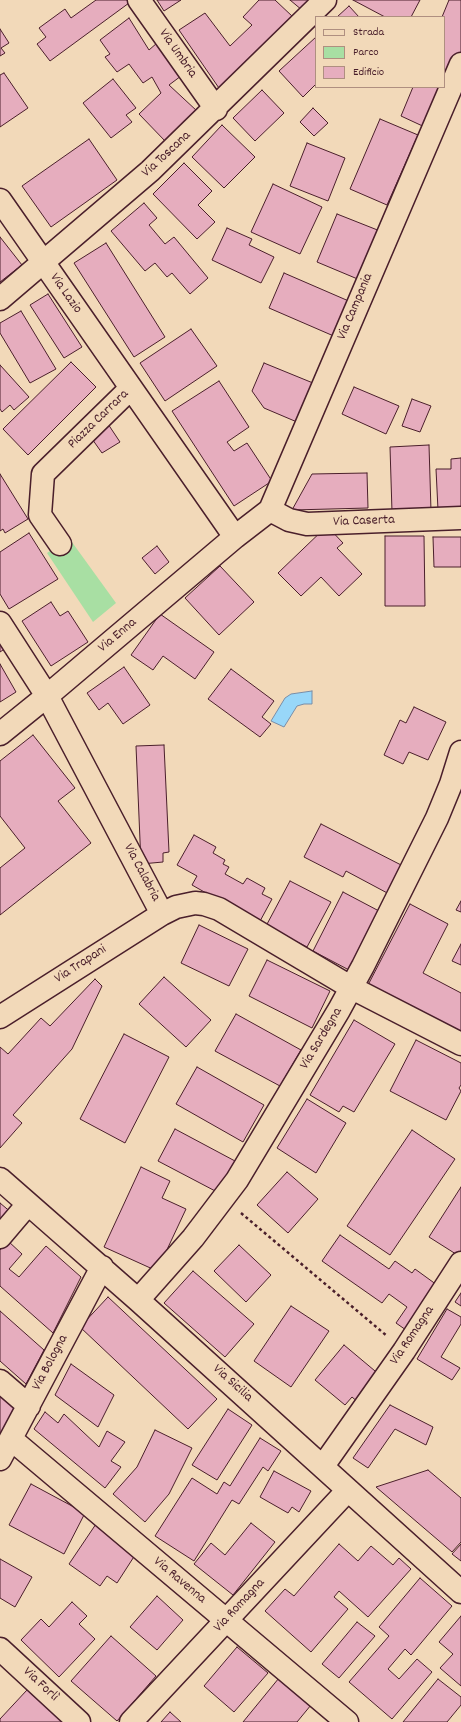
<!DOCTYPE html>
<html>
<head>
<meta charset="utf-8">
<style>
  body { margin:0 }
  #map { position:relative; width:461px; height:1722px; overflow:hidden; background:#f2d9b9; font-family:Dekko,sans-serif }
  canvas { display:block }
  .legend { position:absolute; left:315px; top:16px; width:130px; height:72px; box-sizing:border-box; background:#f2d9b9; border:1px solid #af8f80; margin:0; padding:5px 7px; list-style:none; font-size:12px; color:#4a1f2b }
  .legend li { display:flex; align-items:center; gap:8px; height:20px }
  .legend b { width:20px; border:1px solid #af8f80 }
</style>
</head>
<body>
<div id="map">
<canvas width="461" height="1722"></canvas>
<ul class="legend">
<li><b style="height:5px;background:#f2d9b9"></b>Strada</li>
<li><b style="height:11px;background:#a8dfa3"></b>Parco</li>
<li><b style="height:11px;background:#e6adbe"></b>Edificio</li>
</ul>
</div>
<script>
const ctx = document.querySelector('canvas').getContext('2d');
ctx.lineJoin = 'round';
function fillPath(path, color) { ctx.fillStyle = color; ctx.fill(path, 'evenodd'); }
const poly = rows => new Path2D(rows.map(r => 'M' + r).join(''));
function trace(path, color, width, dash) { ctx.strokeStyle = color; ctx.lineWidth = width; ctx.lineCap = dash ? 'butt' : 'round'; ctx.setLineDash(dash || []); ctx.stroke(path); }
function label(font, color, halo, rows, align = 'center') {
  ctx.font = font + ' Dekko,sans-serif'; ctx.lineWidth = 3.5; ctx.setLineDash([]); ctx.textBaseline = 'middle'; ctx.strokeStyle = halo; ctx.fillStyle = color; for (const [text, x, y, turn = 0] of rows) {
    ctx.save(); ctx.translate(x, y); ctx.rotate((+turn || 0) * Math.PI / 180); ctx.textAlign = isNaN(turn) ? turn : align; if (halo) ctx.strokeText(text, 0, 0); ctx.fillText(text, 0, 0); ctx.restore();
  }
}
fillPath(poly([
  [69,538,116,603,93,622,47,553]
]), '#a8dfa3');
const water = poly([
  [312,691,312,704,304,704,297,706,284,727,271,721,285,698,291,694,312,691]
]);
fillPath(water, '#98d7f9');
trace(water, '#798da7', 1);
const building = poly([
  [96,0,127,0,129,3,50,61,37,44,46,37,39,28,65,9,71,18,96,0],
  [157,0,181,0,164,11,157,0],
  [259,0,275,0,293,17,221,91,179,30,205,13,230,46,252,25,243,17,259,0],
  [290,0,310,0,302,10,290,0],
  [353,0,420,0,411,17,385,17,353,0],
  [449,0,461,0,461,54,429,129,401,116,413,87,444,87,444,17,442,17,449,0],
  [349,6,359,17,337,17,349,6],
  [129,18,149,50,157,43,181,76,169,85,197,111,166,142,139,114,161,93,152,77,143,83,129,64,117,72,105,57,110,54,100,40,129,18],
  [0,29,9,43,1,48,5,53,0,56,0,29],
  [316,37,316,84,303,97,279,71,316,37],
  [4,73,28,108,0,127,0,75,4,73],
  [113,79,136,108,126,115,132,122,111,138,83,103,113,79],
  [262,90,284,113,255,141,233,118,262,90],
  [313,108,328,123,314,136,300,122,313,108],
  [380,119,418,135,387,205,350,189,380,119],
  [222,125,255,157,224,188,192,157,222,125],
  [89,139,117,180,51,227,22,186,89,139],
  [307,143,345,158,328,201,290,186,307,143],
  [184,163,212,191,198,205,215,222,197,239,153,194,184,163],
  [273,184,322,207,300,254,251,232,273,184],
  [144,203,157,218,149,225,165,244,174,237,208,278,190,294,172,273,167,277,155,263,145,271,111,231,144,203],
  [337,214,380,231,360,280,317,262,337,214],
  [227,228,252,239,249,245,274,257,261,283,212,260,227,228],
  [0,237,22,265,0,282,0,237],
  [106,243,165,337,134,357,74,263,106,243],
  [284,273,351,302,336,337,269,308,284,273],
  [48,294,82,347,64,358,30,305,48,294],
  [21,311,56,369,30,383,0,333,0,323,21,311],
  [191,329,217,366,165,401,140,363,191,329],
  [71,362,96,387,28,455,3,429,71,362],
  [264,363,313,383,297,422,264,408,252,391,264,363],
  [0,365,29,397,14,410,10,405,2,412,0,409,0,365],
  [219,381,249,427,227,442,234,451,247,443,272,481,234,506,172,411,219,381],
  [354,387,399,406,386,434,342,414,354,387],
  [412,399,431,406,420,432,402,426,412,399],
  [108,424,120,442,102,453,90,436,108,424],
  [429,445,431,511,392,512,390,447,429,445],
  [461,458,461,509,438,510,436,469,451,469,451,459,461,458],
  [367,473,368,508,292,510,312,474,367,473],
  [0,474,28,519,5,533,3,529,0,531,0,474],
  [327,526,343,543,337,548,362,574,339,596,321,577,301,596,278,573,327,526],
  [29,533,58,579,9,609,0,594,0,552,29,533],
  [385,536,424,536,425,606,385,606,385,536],
  [433,537,461,537,461,567,434,567,433,537],
  [157,546,169,562,155,574,142,558,157,546],
  [220,566,254,602,219,635,185,598,220,566],
  [51,602,60,616,68,611,88,642,51,666,22,621,51,602],
  [160,614,214,652,195,679,163,656,153,670,131,655,160,614],
  [0,637,6,648,0,652,0,637],
  [0,664,16,692,0,702,0,664],
  [124,667,150,705,123,724,108,703,99,710,87,693,124,667],
  [231,669,274,701,262,717,271,724,260,737,208,699,231,669],
  [414,707,446,722,428,760,409,752,403,764,384,755,400,720,406,723,414,707],
  [33,735,75,788,58,801,91,843,0,915,0,868,25,848,0,816,0,761,33,735],
  [164,745,169,852,163,853,163,862,141,864,136,746,164,745],
  [321,824,405,867,391,895,346,871,343,877,304,857,321,824],
  [194,835,216,847,213,853,225,860,223,864,229,867,225,874,243,884,247,878,265,888,262,894,272,899,259,923,192,885,197,876,177,865,194,835],
  [290,881,331,902,307,947,266,926,290,881],
  [343,892,379,911,349,970,313,951,343,892],
  [461,901,461,912,456,910,461,901],
  [410,904,448,924,423,973,461,993,461,1033,368,985,410,904],
  [199,925,248,949,229,986,181,963,199,925],
  [461,944,461,965,452,961,461,944],
  [267,960,330,991,312,1028,249,996,267,960],
  [164,977,211,1020,186,1047,139,1004,164,977],
  [95,979,102,986,72,1049,13,1115,22,1123,0,1148,0,1047,8,1054,41,1018,50,1026,95,979],
  [236,1014,301,1050,280,1086,215,1051,236,1014],
  [354,1020,395,1044,354,1112,343,1106,339,1112,310,1095,354,1020],
  [124,1034,169,1057,125,1143,80,1119,124,1034],
  [416,1040,461,1063,461,1085,459,1088,461,1091,446,1120,390,1091,416,1040],
  [197,1067,264,1105,243,1142,176,1104,197,1067],
  [307,1099,346,1123,316,1173,277,1148,307,1099],
  [175,1129,235,1161,219,1193,158,1161,175,1129],
  [412,1130,455,1159,390,1255,347,1226,412,1130],
  [141,1167,170,1181,162,1198,186,1209,157,1271,104,1247,141,1167],
  [287,1172,318,1199,288,1233,257,1205,287,1172],
  [461,1187,461,1253,459,1256,429,1237,461,1187],
  [0,1203,13,1214,0,1228,0,1203],
  [340,1235,389,1269,395,1261,412,1273,415,1269,437,1285,406,1330,396,1323,407,1307,389,1294,382,1303,322,1261,340,1235],
  [8,1241,22,1254,9,1269,19,1277,46,1246,81,1277,53,1333,0,1286,0,1250,8,1241],
  [239,1245,271,1275,246,1302,214,1271,239,1245],
  [193,1271,254,1324,225,1357,164,1303,193,1271],
  [461,1293,461,1306,455,1302,461,1293],
  [108,1297,217,1399,188,1429,80,1327,108,1297],
  [291,1306,329,1331,291,1387,254,1361,291,1306],
  [447,1309,461,1317,461,1324,441,1357,460,1368,452,1380,417,1359,447,1309],
  [0,1311,44,1350,26,1384,0,1361,0,1311],
  [344,1345,381,1376,359,1403,352,1397,345,1405,315,1380,344,1345],
  [71,1364,114,1395,98,1427,55,1395,71,1364],
  [0,1389,18,1405,0,1439,0,1389],
  [390,1405,433,1427,426,1445,395,1429,368,1468,353,1458,390,1405],
  [228,1409,252,1425,217,1480,192,1465,228,1409],
  [45,1412,58,1423,64,1414,99,1447,107,1431,125,1442,111,1461,121,1467,105,1488,34,1429,45,1412],
  [155,1430,192,1448,169,1494,145,1522,113,1494,137,1467,155,1430],
  [260,1438,281,1451,268,1471,263,1467,239,1504,232,1500,194,1561,155,1536,192,1478,217,1494,224,1482,230,1486,260,1438],
  [428,1470,461,1498,461,1542,452,1552,376,1487,428,1470],
  [274,1471,311,1491,299,1512,292,1507,288,1513,260,1497,274,1471],
  [31,1484,85,1513,64,1554,9,1525,31,1484],
  [251,1523,275,1542,233,1595,194,1564,211,1543,225,1555,251,1523],
  [96,1524,137,1552,117,1583,107,1576,100,1586,69,1564,96,1524],
  [339,1544,358,1561,371,1546,393,1565,399,1558,411,1569,368,1617,339,1591,334,1597,348,1609,311,1652,265,1611,285,1589,294,1596,339,1544],
  [461,1544,461,1561,452,1554,461,1544],
  [0,1559,32,1577,15,1607,0,1598,0,1559],
  [420,1578,452,1606,411,1655,405,1649,388,1669,399,1679,417,1659,432,1672,392,1719,349,1682,389,1636,379,1627,420,1578],
  [157,1596,183,1620,157,1650,130,1627,157,1596],
  [72,1602,87,1616,79,1624,95,1639,59,1677,21,1640,41,1619,49,1627,72,1602],
  [461,1616,461,1686,440,1668,453,1654,439,1642,461,1616],
  [357,1622,375,1636,339,1678,322,1664,357,1622],
  [111,1636,156,1676,117,1721,71,1681,111,1636],
  [237,1647,268,1673,234,1712,204,1686,237,1647],
  [279,1678,311,1705,297,1722,243,1722,279,1678],
  [438,1679,461,1697,461,1705,447,1722,403,1722,438,1679],
  [27,1690,63,1722,0,1722,0,1719,27,1690],
  [170,1712,181,1722,161,1722,170,1712]
]);
fillPath(building, '#e6adbe');
trace(building, '#4a1f2b', 1);
const minor = poly([
  [139,0,216,109],
  [0,200,235,537],
  [0,299,150,171,325,0],
  [270,510,289,520,307,524,461,518],
  [60,544,40,515,43,474,131,388],
  [0,623,47,696,162,914,176,907,195,903,204,904,219,909,352,988,461,1044],
  [0,734,47,696,235,537,270,510,461,64],
  [0,1017,162,914],
  [0,1179,138,1300,461,1592],
  [0,1237,28,1204],
  [138,1300,193,1238,237,1180,339,1010,363,966,437,818,451,784,461,752],
  [0,1381,29,1406],
  [11,1439,347,1722],
  [0,1459,102,1267],
  [323,1466,404,1351,461,1263],
  [0,1649,79,1722],
  [131,1722,348,1490]
]);
trace(minor, '#4a1f2b', 25);
trace(poly([
  [241,1213,387,1336]
]), '#4a1f2b', 2.5, [3, 3]);
trace(minor, '#f2d9b9', 22);
label('14px', '#4a1f2b', '#f2d9b9', [
  ["Via Umbria",177,54,55],
  ["Via Toscana",167,155,-43],
  ["Via Lazio",65,294,55],
  ["Via Campania",356,307,-67],
  ["Piazza Carrara",99,420,-44],
  ["Via Caserta",364,522,-2],
  ["Via Enna",118,636,-40],
  ["Via Calabria",141,873,62],
  ["Via Trapani",81,965,-33],
  ["Via Sardegna",322,1039,-59],
  ["Via Romagna",413,1336,-56],
  ["Via Bologna",51,1363,-62],
  ["Via Sicilia",232,1384,42],
  ["Via Ravenna",179,1581,40],
  ["Via Romagna",240,1606,-47],
  ["Via Forlì",40,1685,43]
]);
</script>
</body>
</html>
